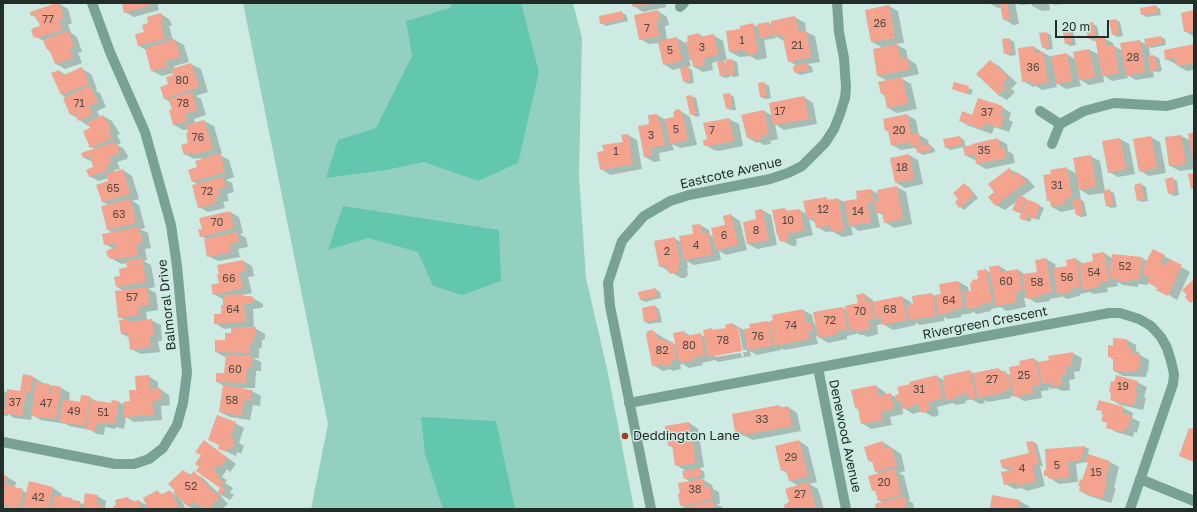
<!DOCTYPE html>
<html>
<head>
<meta charset="utf-8">
<style>
  body { margin:0 }
  #map { position:relative; width:1197px; height:512px; overflow:hidden; background:#cdebe2; font-family:"Golos Text",sans-serif }
  canvas { display:block }
  .frame { position:absolute; inset:0; border:4px solid #222d2a; pointer-events:none }
  .scale { position:absolute; left:1055px; top:20px; width:54px; height:18px; box-sizing:border-box; border:2px solid #222d2a; border-top:0; padding-left:5px; font-size:12px; line-height:14px; white-space:nowrap; color:#222d2a; -webkit-text-stroke:3px #cdebe2; paint-order:stroke }
</style>
</head>
<body>
<div id="map">
<canvas width="1197" height="512"></canvas>
<div class="frame"></div>
<div class="scale">20 m</div>
</div>
<script>
const ctx = document.querySelector('canvas').getContext('2d');
ctx.lineJoin = 'round';
function fillPath(path, color) { ctx.fillStyle = color; ctx.fill(path, 'evenodd'); }
const poly = rows => new Path2D(rows.map(r => 'M' + r).join(''));
function trace(path, color, width, dash) { ctx.strokeStyle = color; ctx.lineWidth = width; ctx.lineCap = dash ? 'butt' : 'round'; ctx.setLineDash(dash || []); ctx.stroke(path); }
function label(font, color, halo, rows, align = 'center') {
  ctx.font = font + ' "Golos Text",sans-serif'; ctx.lineWidth = 3; ctx.setLineDash([]); ctx.textBaseline = 'middle'; ctx.strokeStyle = halo; ctx.fillStyle = color; for (const [text, x, y, turn = 0] of rows) {
    ctx.save(); ctx.translate(x, y); ctx.rotate((+turn || 0) * Math.PI / 180); ctx.textAlign = isNaN(turn) ? turn : align; if (halo) ctx.strokeText(text, 0, 0); ctx.fillText(text, 0, 0); ctx.restore();
  }
}
fillPath(poly([
  [243,3,573,3,582,38,579,176,586,278,608,373,634,509,311,509,328,424]
]), '#93d0c0');
fillPath(poly([
  [453,3,521,3,539,72,518,163,478,181,424,162,386,170,326,178,338,140,376,128,412,56,406,21,450,8],
  [343,206,499,230,501,281,462,295,433,286,418,252,368,238,328,250],
  [421,417,496,421,515,509,443,509,425,454]
]), '#63c7af');
fillPath(poly([
  [39,3,49,3,42,5],
  [58,3,68,9,72,23,68,25,71,33,77,37,82,52,78,53,82,63,65,69,56,64,51,52,48,50,45,42,37,37,42,26,37,18,32,15],
  [126,3,157,3,159,10,134,17,125,12],
  [633,3,665,3,666,7,643,12,634,6],
  [984,3,1015,3,1019,24,1013,25,1004,19,1001,7,998,8,991,4,987,4],
  [1017,3,1049,3,1050,10,1042,11,1032,6,1032,4,1021,5],
  [1051,3,1070,3,1055,5],
  [889,6,898,11,904,43,896,44,906,50,908,59,916,64,919,74,901,78,911,84,917,109,897,113,888,108,885,96,882,94,888,81,878,76,883,48,872,42],
  [1156,6,1160,9,1161,15,1146,17,1142,14],
  [658,11,667,17,669,25,665,26,667,40,677,38,687,44,699,34,704,37,713,35,723,41,727,61,732,60,737,62,739,76,733,77,730,75,730,77,725,78,720,76,718,61,712,63,713,70,703,72,694,67,693,61,689,59,691,66,687,67,692,70,694,83,688,84,684,81,681,68,673,70,664,64,659,43,649,44,640,39],
  [726,60,727,64,722,61],
  [1194,11,1194,37,1185,31],
  [622,13,626,15,628,21,606,26,601,23],
  [161,14,170,20,172,26,169,26,173,40,175,40,184,45,189,62,174,66,175,69,191,64,201,69,208,92,196,96,201,99,206,115,194,119,195,123,204,121,214,126,222,154,220,155,229,160,234,177,226,180,232,183,234,192,227,194,229,201,223,202,225,208,208,212,199,207,197,184,192,181,203,159,200,158,194,159,185,154,190,144,189,133,188,129,183,130,174,125,173,110,170,102,164,98,170,85,174,76,173,73,162,76,152,71,146,50,139,46,137,35,146,33,150,24],
  [795,17,805,23,806,32,815,36,820,62,808,64,812,67,813,72,800,75,795,72,797,66,789,61,784,41,775,36,776,38,764,40,767,58,757,60,750,56,740,57,730,52,727,32,741,30,741,27,753,24,759,28,769,23,772,25,772,22],
  [1116,20,1120,22,1123,36,1117,37,1113,34],
  [1092,24,1097,26,1099,38,1104,38,1113,43,1114,46,1123,51,1139,41,1147,45,1161,37,1165,39,1166,45,1151,48,1149,47,1150,56,1154,56,1159,58,1162,71,1156,72,1153,71,1154,77,1136,80,1127,75,1128,78,1112,81,1103,75,1104,82,1089,85,1079,79,1081,86,1066,89,1056,83,1057,87,1042,90,1036,86,1033,87,1023,81,1034,47,1051,57,1067,54,1076,60,1074,53,1089,50,1100,55,1097,40,1093,41,1089,38],
  [1069,28,1073,31,1076,45,1070,46,1066,43],
  [1047,33,1051,35,1053,49,1047,50,1043,47],
  [1009,39,1014,42,1016,55,1010,56,1005,53],
  [1194,45,1194,70,1187,71,1178,66,1178,64,1176,64,1166,59],
  [990,61,999,66,1017,83,1011,89,1015,92,1007,100,998,95],
  [82,69,91,74,97,89,95,90,100,93,106,107,97,111,100,117,103,116,112,121,114,125,116,127,120,134,117,135,121,143,117,145,123,148,128,156,127,159,117,162,120,169,114,170,115,173,123,170,132,176,139,199,132,201,139,205,145,228,140,229,148,233,151,248,145,249,147,260,144,261,151,265,155,287,148,289,156,293,158,310,146,312,147,320,151,320,161,325,162,341,158,341,160,352,141,354,131,349,130,338,122,334,125,320,119,317,124,291,117,287,121,277,129,268,127,263,121,264,108,256,114,249,105,244,113,233,108,230,109,205,102,202,110,182,108,178,99,181,89,176,94,168,93,162,84,158,95,149,91,147,91,128,90,125,88,126,71,114,67,98,62,95,53,74,59,71,66,75],
  [764,83,769,86,771,98,765,99,761,97,759,84],
  [955,83,973,90,971,95,953,89],
  [729,94,734,97,736,110,731,110,726,108],
  [691,96,696,98,700,116,696,117,691,114],
  [804,97,813,103,817,124,784,130,775,124,778,139,770,141,771,144,764,145,759,142,757,143,748,138,764,111,773,116],
  [1002,107,1011,113,1009,120,1013,122,1009,132,994,127,992,134,969,126,960,121,973,116],
  [679,110,690,117,697,145,680,148,672,144,674,150,659,153,660,161,654,162,645,157,651,125,657,115,666,120,675,118],
  [907,115,916,120,919,135,928,140,929,145,934,148,935,152,923,155,918,152,917,149,914,148,901,150,892,145,889,132,886,130],
  [729,119,739,124,743,146,718,151,714,150,705,145,708,140,704,124],
  [1194,133,1194,169,1180,171,1170,166,1181,136,1191,141],
  [628,135,637,140,642,169,610,175,601,169,605,152,624,142],
  [960,137,964,140,966,148,997,139,1007,144,1008,151,1013,154,1015,163,986,169,977,164,976,160,975,160,965,155,964,147,950,150,946,147],
  [1151,137,1160,142,1166,173,1149,176,1140,171],
  [1120,139,1129,144,1135,174,1118,177,1109,172],
  [909,155,918,160,923,184,905,188,895,182],
  [1090,156,1100,161,1105,192,1110,191,1114,193,1117,207,1111,208,1107,206,1104,193,1089,195,1079,189,1081,200,1084,202,1087,216,1081,217,1077,215,1075,209,1061,212,1052,207,1051,202,1048,201,1052,175,1066,168,1077,174],
  [1009,169,1027,178,1035,187,1021,197,1044,208,1039,220,1032,218,1030,222,1025,220,1022,214,1018,212,1017,201,1005,210,996,205,995,193],
  [1172,178,1177,181,1179,195,1173,196,1169,193],
  [965,184,969,187,978,198,964,210,960,207,960,200],
  [1141,184,1146,187,1148,201,1142,202,1138,200],
  [897,187,906,192,912,224,894,228,885,222,883,215,877,212,880,227,859,231,851,226,853,235,842,237,832,231,826,232,817,227,816,223,809,219,813,235,796,239,797,244,795,246,792,246,783,241,784,209,790,212,799,210,807,214,826,198,830,201,838,199,846,203,858,199,871,190,879,194],
  [762,210,771,215,777,245,757,249,748,244,744,223,757,220],
  [230,212,239,217,243,233,240,234,246,238,248,247,238,249,240,257,218,261,208,256,207,239,201,236,203,229,200,219],
  [731,215,740,221,747,250,726,255,719,251,721,260,694,265,687,261,688,268,687,268,688,275,685,278,681,278,660,266,674,238,681,242,695,235,700,225,709,230,710,235,714,237,726,225],
  [1104,253,1112,258,1142,258,1147,261,1164,256,1173,261,1173,262,1190,272,1177,300,1148,282,1148,285,1138,284,1138,287,1123,285,1117,282,1118,286,1107,288,1108,292,1093,294,1090,292,1080,294,1080,296,1073,297,1073,298,1067,299,1061,296,1061,297,1050,299,1050,301,1036,303,1027,297,1024,298,1026,307,1006,311,1001,307,991,309,991,311,977,314,972,311,972,313,961,315,961,317,948,319,944,317,944,321,920,325,915,322,916,325,893,330,883,324,877,325,878,334,868,337,864,335,861,335,856,333,856,334,847,336,847,339,828,343,819,337,819,335,816,336,818,344,784,350,781,348,781,350,757,355,750,351,751,356,718,362,715,360,702,363,703,365,689,368,683,364,680,365,681,369,673,371,670,369,663,371,653,365,652,331,676,345,684,332,691,336,700,334,705,337,711,329,714,331,727,329,733,324,744,330,751,329,768,322,771,323,803,310,812,315,814,324,817,326,843,308,847,310,859,304,864,294,873,300,874,303,902,297,911,302,912,305,932,294,936,297,942,295,959,282,968,287,969,292,972,291,986,270,991,273,999,266,1009,272,1018,270,1026,275,1038,273,1046,259,1055,264,1056,269,1068,267,1076,259,1084,264,1095,262],
  [737,329,739,329,743,350,747,350,747,352,743,352,744,356,742,357,741,353,715,357,715,355],
  [243,261,252,266,254,276,248,277,252,293,243,295,246,297,251,297,263,304,263,307,261,308,253,309,254,328,265,334,265,339,262,340,262,347,259,349,259,358,253,358,261,362,261,371,256,371,255,388,242,388,241,389,252,391,261,396,260,406,253,405,250,420,230,417,220,412,224,386,217,382,225,374,227,357,225,357,216,352,232,334,232,328,224,329,215,323,222,315,224,306,224,300,214,294,220,284],
  [655,289,660,292,661,298,645,302,640,299],
  [655,306,659,309,662,322,649,324,645,322],
  [1127,340,1136,345,1136,351,1140,353,1140,355,1149,360,1148,372,1147,372,1146,377,1123,376,1114,371,1114,359,1109,356],
  [1072,353,1082,358,1080,371,1074,372,1075,379,1069,380,1070,390,1062,391,1056,388,1052,389,1048,387,1049,390,1041,391,1042,398,1024,401,1015,396,1011,396,1011,398,988,402,984,400,985,403,980,404,971,399,965,401,966,403,956,405,953,403,937,407,939,414,937,416,933,417,923,411,913,414,902,407,903,414,890,417,892,425,871,429,862,423,858,409,855,408,876,386,885,392,886,395,891,395,897,398,911,384,937,376,945,381,970,371,974,374,998,369,1012,376,1021,366,1034,359,1039,362,1050,361],
  [23,376,33,377,42,382,42,384,61,388,70,393,69,401,81,403,89,397,98,402,112,405,119,402,124,405,131,402,137,391,148,376,158,382,158,389,160,389,169,395,170,405,161,406,162,420,134,422,126,417,124,429,116,427,115,429,105,427,104,435,97,434,90,430,69,426,66,424,41,420,32,415,31,420,14,418,8,414,8,416,3,415,3,390,8,393,21,392],
  [1137,382,1147,387,1144,397,1146,398,1143,410,1120,405,1111,399,1115,383],
  [1099,401,1124,408,1133,413,1132,418,1140,422,1137,433,1134,432,1133,437,1116,432,1107,427,1108,424,1103,412,1097,409],
  [779,406,784,408,788,407,797,413,801,431,753,440,736,432,733,415],
  [235,423,244,428,239,443,244,446,241,454,237,452,236,456,219,448,220,446,209,440],
  [689,423,698,429,704,467,699,468,704,472,705,478,702,479,712,485,713,489,719,492,720,504,716,504,722,507,722,509,682,509,686,508,681,505,690,482,685,478,686,471,676,465,673,448,669,445],
  [204,441,213,447,236,464,230,472,227,469,222,477,227,480,225,483,233,488,230,492,234,495,230,500,218,493,228,504,222,509,205,509,202,507,200,509,194,509,188,506,180,498,186,509,115,509,128,498,135,502,139,501,148,506,158,492,163,495,170,491,177,496,184,471,191,475,194,473,203,478,218,493,221,488,201,467],
  [799,441,808,447,817,482,809,484,818,489,824,509,786,509,799,486,790,481,788,474,782,470],
  [883,442,901,454,905,471,899,473,904,476,910,500,908,500,913,503,914,509,877,509,883,503,879,500,877,493,873,490,880,474,876,472,874,463,869,461],
  [1033,442,1037,444,1043,466,1040,466,1045,486,1027,491,1022,488,1015,489,1005,484,1010,471,1003,468,1030,453],
  [1085,447,1089,449,1088,455,1110,462,1119,467,1114,488,1116,489,1111,503,1089,496,1080,491,1089,463,1086,461,1086,462,1076,464,1078,482,1059,484,1045,475,1047,471,1046,450],
  [3,476,7,477,16,482,15,487,27,493,29,482,53,488,62,494,61,497,71,499,85,505,97,496,106,501,105,508,107,509,8,509,3,508],
  [1019,501,1029,506,1028,509,991,509]
]), '#0003');
fillPath(poly([
  [56,3,59,3,64,18,59,20,62,30,36,38,33,36,31,31,33,28,40,26,38,21,37,21,35,14,31,16,30,12],
  [125,3,150,3,151,5,124,13,122,4],
  [632,3,650,3,650,4,633,7],
  [1000,3,1007,3,1010,19,1003,20],
  [889,5,895,38,871,42,865,10],
  [1156,5,1157,13,1141,15,1140,8],
  [658,10,660,20,656,21,659,36,639,40,634,15],
  [1194,10,1194,30,1184,32,1181,13],
  [622,11,624,19,600,24,599,16],
  [161,13,163,21,160,21,165,39,138,46,135,34,144,32,142,25,148,23,147,17],
  [795,16,799,32,806,30,811,57,788,62,782,34,773,36,771,21],
  [1116,19,1119,34,1112,35,1109,20],
  [769,22,772,36,760,38,757,24],
  [1093,22,1096,37,1088,39,1085,24],
  [753,23,758,53,747,55,746,50,729,52,726,31,740,29,740,26],
  [1069,27,1072,42,1065,44,1062,29],
  [68,31,74,46,70,48,73,58,55,64,49,49,47,50,43,40],
  [1047,32,1049,47,1042,48,1039,33],
  [699,33,700,37,714,34,718,55,703,58,705,65,693,67,692,60,690,60,686,41,688,41,687,36],
  [1104,36,1106,46,1114,45,1119,73,1102,76,1095,38],
  [1161,36,1163,43,1146,47,1144,39],
  [677,37,682,61,663,65,658,41],
  [1009,38,1012,53,1004,54,1002,39],
  [175,39,180,57,165,61,167,67,151,71,145,48],
  [1140,40,1145,72,1126,76,1120,43],
  [897,44,901,59,907,58,910,69,877,76,873,49],
  [1194,44,1194,63,1177,66,1175,58,1165,60,1164,50],
  [1034,46,1035,53,1043,52,1048,82,1031,85,1031,81,1022,82,1018,48],
  [1089,49,1095,77,1079,80,1073,52],
  [1067,53,1072,81,1056,84,1051,56],
  [1154,55,1158,69,1150,71,1148,56],
  [732,59,735,74,728,76,725,60],
  [990,60,1008,77,1002,84,1006,87,998,95,976,74],
  [724,61,726,75,720,76,717,62],
  [191,63,199,87,164,99,160,87,168,84,166,77,173,75,171,69],
  [807,63,809,70,794,73,793,66],
  [688,66,691,80,683,82,680,68],
  [82,67,89,84,61,95,51,73,59,70,62,76],
  [902,77,908,104,887,108,884,94,881,94,878,82],
  [764,82,767,96,760,97,758,83],
  [954,82,969,86,967,94,952,89],
  [90,86,98,102,89,106,92,115,78,121,75,113,70,115,63,98],
  [192,92,197,110,185,114,187,121,173,125,169,110,172,109,168,99],
  [730,93,732,107,726,109,723,94],
  [692,95,696,114,690,115,686,96],
  [804,96,809,119,773,125,769,103],
  [978,98,1003,106,1000,115,1004,116,1000,128,984,123,982,129,959,121,962,111,972,115],
  [679,109,681,111,682,116,683,116,688,140,670,144,664,119,674,117,673,113,675,110],
  [764,110,769,134,761,136,762,139,754,141,753,137,747,138,741,115],
  [657,114,659,122,660,122,665,145,650,148,652,156,644,157,638,126,649,124,648,115],
  [907,114,911,135,919,133,921,145,911,147,910,142,891,146,888,130,885,131,883,119],
  [103,115,106,121,107,120,111,129,108,130,112,138,90,148,83,131,90,128,87,122],
  [729,118,734,141,708,146,707,145,704,146,703,140,707,139,703,123],
  [204,120,213,149,193,155,192,152,184,155,181,145,188,143,186,133,188,133,186,125],
  [1194,132,1194,158,1193,159,1188,134],
  [628,134,633,164,600,170,597,152,604,151,602,145,623,142,621,135],
  [1181,135,1186,164,1169,166,1165,137],
  [960,136,962,145,945,148,943,139],
  [1151,136,1157,168,1139,172,1133,139],
  [998,138,1000,148,1004,147,1006,158,976,164,974,154,965,156,963,147,972,145,972,144],
  [1120,138,1126,169,1108,173,1102,141],
  [114,142,115,144,117,145,119,150,118,154,109,157,111,164,106,165,107,170,89,177,86,170,93,167,90,156,83,158,81,153],
  [930,144,931,150,917,153,916,147],
  [220,153,225,172,192,182,188,170,197,167,195,161],
  [909,154,914,179,895,183,890,158],
  [1091,155,1096,187,1079,190,1073,158],
  [1067,167,1072,197,1064,199,1065,204,1051,207,1050,201,1047,201,1043,175,1051,174,1050,170],
  [1009,168,1014,175,1018,172,1026,182,995,206,988,197,994,192,988,184],
  [123,169,130,194,102,202,96,185,108,181,106,174],
  [1194,173,1194,188,1191,189,1188,174],
  [223,177,226,187,218,189,220,196,215,197,216,203,198,208,192,185],
  [1173,177,1175,192,1168,194,1165,179],
  [964,183,974,195,959,208,955,202,958,199,953,193],
  [1141,183,1144,199,1137,201,1134,185],
  [897,186,903,219,884,223,882,212,876,213,874,202,879,201,877,190],
  [871,189,874,202,867,203,871,222,849,226,844,201,857,199,856,191],
  [1110,189,1113,205,1106,206,1103,191],
  [1019,195,1026,198,1019,213,1012,210],
  [826,197,827,200,838,198,844,230,831,232,830,225,816,228,814,218,807,219,803,201],
  [1080,198,1083,214,1076,215,1072,200],
  [130,199,136,223,107,230,101,206],
  [1027,199,1040,205,1035,219,1027,216,1025,221,1019,218],
  [785,208,785,211,800,209,804,230,787,234,788,238,786,241,782,242,779,240,778,235,777,235,772,210],
  [762,209,769,240,747,244,743,222,756,219,755,210],
  [230,211,234,228,200,237,198,229,202,229,199,218],
  [731,214,738,245,716,250,711,228,725,225,723,216],
  [700,224,702,233,708,232,712,255,684,260,679,236,693,234,692,225],
  [139,227,142,244,136,244,138,255,118,259,118,258,111,259,108,257,106,252,109,249,116,248,115,243,104,245,102,234],
  [237,232,239,242,229,244,231,252,207,257,204,239],
  [675,237,680,263,678,263,679,269,676,273,671,274,667,271,666,265,659,267,654,241],
  [1153,249,1165,255,1160,263,1165,265,1169,259,1182,265,1177,274,1178,274,1168,296,1156,290,1157,288,1147,282,1149,278,1142,274,1145,266,1144,265],
  [1104,252,1109,281,1098,283,1099,287,1083,290,1079,264,1093,261,1092,254],
  [1112,254,1142,257,1139,280,1129,279,1129,282,1113,280,1113,277,1109,277],
  [142,258,146,282,116,287,114,277,120,276,119,269,127,267,126,261],
  [1046,258,1052,292,1041,294,1041,296,1026,299,1022,274,1037,272,1035,260],
  [1076,258,1080,287,1071,289,1072,291,1057,295,1053,268,1067,266,1066,260],
  [243,260,246,271,239,272,243,288,213,295,211,285,219,283,217,275,219,274,217,265],
  [999,265,1001,272,1018,269,1022,291,1015,293,1017,302,996,306,989,267],
  [986,269,992,302,982,304,982,306,967,309,964,292,971,291,970,283,972,283,972,280,978,279,977,271],
  [1194,279,1194,303,1193,301,1190,303,1185,297,1187,295,1182,290],
  [959,281,963,308,952,310,952,312,938,315,935,295,941,294,939,284],
  [147,287,149,305,138,307,139,315,118,318,115,291],
  [656,288,657,296,640,300,638,292],
  [864,293,866,301,870,300,874,319,868,320,870,329,857,332,857,329,850,331,845,306,858,303,856,295],
  [932,293,936,316,909,320,907,305,913,304,912,296],
  [243,294,243,296,251,296,254,298,254,301,251,304,244,304,245,322,214,324,214,314,221,314,221,305,223,305,223,295],
  [902,296,907,320,882,325,881,318,876,319,872,302],
  [655,305,658,320,644,322,642,308],
  [843,307,847,329,838,331,838,334,818,338,813,312],
  [803,309,806,323,811,322,813,330,808,331,809,339,774,346,769,321,773,320,772,315],
  [128,319,128,322,152,319,154,336,149,336,151,347,130,350,128,333,121,334,119,320],
  [768,321,772,346,747,350,744,329,750,328,749,324],
  [733,323,733,327,738,326,742,351,708,357,703,330,712,328,712,330,726,328,725,325],
  [231,327,256,327,256,335,253,335,253,341,250,344,250,353,215,352,215,340,225,340,225,333,231,333],
  [652,330,656,333,658,340,666,339,667,343,673,342,676,359,671,360,672,364,663,366,662,364,652,366,646,334,648,331],
  [684,331,685,336,701,333,705,355,693,358,694,360,679,363,673,333],
  [1113,338,1127,339,1127,347,1131,347,1131,353,1140,354,1139,367,1138,367,1137,372,1113,371,1113,359,1111,359,1111,357,1108,357,1108,345,1113,346],
  [1073,352,1071,366,1065,367,1067,374,1060,375,1062,385,1051,387,1051,382,1042,384,1038,362,1049,360,1048,356],
  [226,355,252,356,252,367,247,367,246,383,216,382,216,373,224,373],
  [1034,358,1035,362,1036,362,1040,385,1032,386,1033,393,1014,397,1009,367,1020,365,1019,361],
  [999,368,999,372,1006,371,1006,375,1009,375,1011,386,1009,386,1010,390,1002,391,1003,393,978,398,973,373],
  [970,370,976,398,969,400,968,393,956,396,957,398,946,400,942,382,944,381,943,376],
  [23,374,33,376,31,393,26,392,22,416,4,413,7,389,20,391],
  [149,375,150,389,160,388,161,400,152,401,154,415,124,417,123,402,130,401,129,390,136,390,135,376],
  [937,375,943,398,928,402,930,409,927,411,923,413,920,411,918,404,913,405,913,406,902,409,901,402,897,402,895,395,899,394,897,387,910,384,909,382],
  [1116,375,1138,381,1135,391,1137,392,1134,406,1110,400,1111,393,1109,392,1111,381,1114,382],
  [36,382,50,384,49,393,51,393,52,385,61,387,56,419,31,416],
  [223,385,252,390,250,401,244,400,241,416,219,412],
  [876,385,878,396,891,393,894,409,881,412,883,420,861,424,858,408,855,408,851,390],
  [81,395,90,396,85,426,59,422,63,399,80,402],
  [91,400,111,403,112,400,119,401,115,424,107,422,106,424,96,423,95,431,86,429],
  [1099,400,1124,407,1122,413,1131,416,1128,428,1125,428,1124,433,1106,428,1107,423,1101,421,1103,414,1101,414,1102,411,1096,410],
  [779,405,780,408,788,406,792,426,743,435,742,431,735,432,732,414],
  [217,415,236,422,230,437,235,439,232,449,228,448,227,452,218,449,219,445,208,440],
  [689,422,696,463,675,466,672,445,668,446,665,426],
  [1194,425,1194,462,1179,456,1189,428,1192,429],
  [204,440,227,458,221,467,217,465,213,471,218,474,217,477,224,482,221,486,225,489,221,496,217,493,220,488,196,471,199,467,195,464,201,455,195,452],
  [799,440,808,476,789,481,786,470,781,471,775,446],
  [883,441,885,449,891,447,897,466,875,472,872,460,868,461,864,447],
  [1033,441,1039,464,1032,465,1036,481,1017,486,1016,482,1004,485,1001,472,1012,470,1011,466,1002,468,1000,460,1029,453,1026,442],
  [1085,446,1081,460,1068,462,1069,478,1049,479,1048,476,1044,476,1044,470,1046,470,1045,449],
  [1088,454,1110,461,1105,482,1107,483,1102,499,1079,491,1080,486,1078,486,1080,479,1082,480,1088,463,1085,462],
  [700,468,701,476,684,479,682,471],
  [895,469,901,495,878,501,875,490,872,491,868,476],
  [183,470,189,476,194,471,219,498,208,509,206,509,203,505,200,508,194,501,188,507,173,492,175,491,168,484],
  [3,475,7,476,5,484,15,486,14,487,23,489,19,509,8,509,9,506,3,505],
  [703,479,704,487,710,486,712,499,704,500,704,502,680,506,678,493,680,493,678,483],
  [29,481,53,487,48,509,22,509],
  [808,482,816,509,785,509,784,505,789,502,785,489],
  [158,490,160,495,170,490,179,508,177,509,148,509,143,498],
  [85,493,98,495,96,504,103,505,102,509,83,509],
  [54,495,72,498,71,500,80,501,79,509,51,509],
  [992,495,1020,500,1018,509,990,509],
  [904,496,907,509,876,509,875,504],
  [128,497,130,502,139,500,141,509,114,509,113,506,116,505,115,500],
  [713,501,715,509,680,509,680,508]
]), '#f3a38e');
trace(poly([
  [680,7,684,3],
  [1040,111,1060,124],
  [1052,144,1060,124,1084,111,1114,103,1167,106,1194,99],
  [818,368,846,509],
  [629,403,1109,313,1120,313,1139,319,1151,326,1161,337,1167,348,1171,361,1174,374,1173,384,1130,509],
  [3,442,115,464,134,464,149,459,163,448,177,425,183,403,187,373,177,266,171,225,145,132,110,52,92,3],
  [1140,479,1194,501],
  [651,509,610,306,608,283,622,241,644,216,670,201,689,195,770,179,788,173,802,166,825,143,834,129,840,114,845,98,846,87,844,58,839,32,837,3]
]), '#7aa196', 10);
for (const [x, y, r, color] of [
  [625,436,4,"#a43b21"]
]) { const dot = new Path2D(); dot.arc(x, y, r, 0, 2 * Math.PI); ctx.fillStyle = color; ctx.fill(dot); trace(dot, '#cdebe2', 1.5); }
label('11px', '#564a43', null, [
  ["77",48,20],
  ["26",880,24],
  ["7",647,29],
  ["1",742,41],
  ["21",797,46],
  ["3",702,48],
  ["5",670,51],
  ["28",1133,58],
  ["36",1033,68],
  ["80",182,81],
  ["71",79,104],
  ["78",183,104],
  ["17",780,112],
  ["37",987,113],
  ["5",676,130],
  ["7",712,131],
  ["20",899,131],
  ["3",651,136],
  ["76",198,138],
  ["35",984,151],
  ["1",616,152],
  ["18",902,168],
  ["31",1057,186],
  ["65",113,189],
  ["72",207,192],
  ["12",823,210],
  ["14",858,212],
  ["63",119,215],
  ["10",788,221],
  ["70",217,223],
  ["8",756,231],
  ["6",724,236],
  ["4",696,246],
  ["2",667,252],
  ["52",1125,267],
  ["54",1094,273],
  ["56",1067,278],
  ["66",229,279],
  ["60",1006,282],
  ["58",1037,283],
  ["57",132,298],
  ["64",949,301],
  ["64",233,310],
  ["68",890,310],
  ["70",860,312],
  ["72",830,321],
  ["74",791,326],
  ["76",758,337],
  ["78",723,341],
  ["80",689,346],
  ["82",662,351],
  ["60",235,370],
  ["25",1024,376],
  ["27",992,380],
  ["19",1123,387],
  ["31",919,390],
  ["58",232,401],
  ["37",15,403],
  ["47",46,404],
  ["49",74,412],
  ["51",103,413],
  ["33",762,420],
  ["29",791,458],
  ["5",1057,466],
  ["4",1022,469],
  ["15",1096,473],
  ["20",884,483],
  ["52",191,487],
  ["38",695,490],
  ["27",800,495],
  ["42",38,498]
]);
label('13px', '#222d2a', '#cdebe2', [
  ["Eastcote Avenue",731,173,-13],
  ["Balmoral Drive",167,305,-96],
  ["Rivergreen Crescent",985,323,-11],
  ["Denewood Avenue",845,436,78]
]);
label('13px', '#222d2a', '#cdebe2', [
  ["Deddington Lane",633,436]
], 'left');
</script>
</body>
</html>
